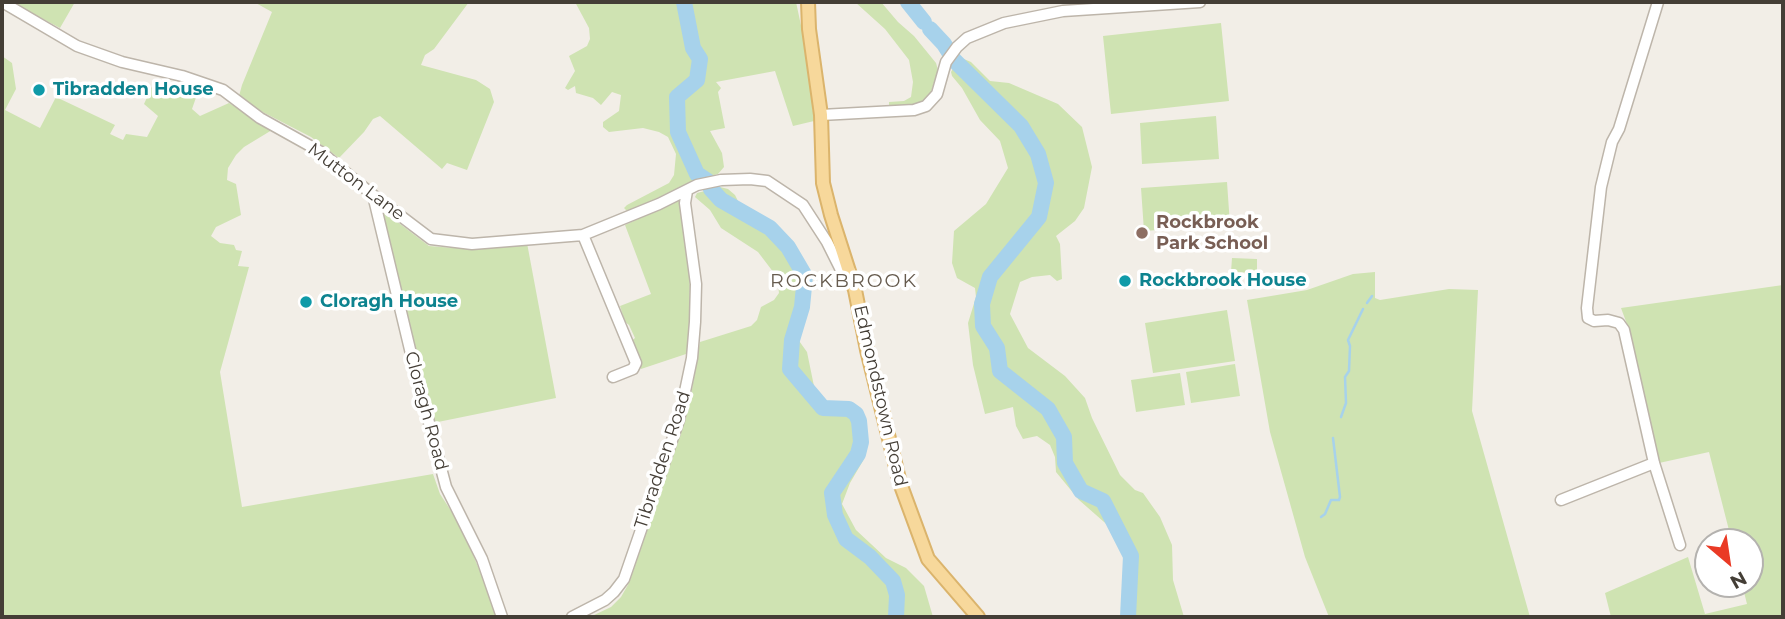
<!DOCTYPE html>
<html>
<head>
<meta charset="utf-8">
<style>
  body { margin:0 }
  #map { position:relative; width:1785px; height:619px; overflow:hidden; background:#f2eee7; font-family:Montserrat,sans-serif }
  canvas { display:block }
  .frame { position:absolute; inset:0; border:4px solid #443e36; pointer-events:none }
  .north { position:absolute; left:1694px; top:528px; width:70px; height:70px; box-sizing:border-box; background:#fff; border:2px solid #b4b2af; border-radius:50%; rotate:151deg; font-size:19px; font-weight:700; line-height:28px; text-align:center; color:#443e36 }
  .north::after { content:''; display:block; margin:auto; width:24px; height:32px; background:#ea3a25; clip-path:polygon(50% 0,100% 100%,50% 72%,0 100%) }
</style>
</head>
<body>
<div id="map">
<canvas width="1785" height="619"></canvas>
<div class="frame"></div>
<div class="north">N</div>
</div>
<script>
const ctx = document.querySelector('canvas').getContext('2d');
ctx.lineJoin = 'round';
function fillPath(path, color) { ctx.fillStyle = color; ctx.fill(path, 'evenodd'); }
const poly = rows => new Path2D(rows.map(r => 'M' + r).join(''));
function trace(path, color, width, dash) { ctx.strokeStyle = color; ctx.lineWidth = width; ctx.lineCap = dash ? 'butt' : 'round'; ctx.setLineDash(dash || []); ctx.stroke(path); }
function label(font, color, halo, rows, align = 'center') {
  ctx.font = font + ' Montserrat,sans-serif'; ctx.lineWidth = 7; ctx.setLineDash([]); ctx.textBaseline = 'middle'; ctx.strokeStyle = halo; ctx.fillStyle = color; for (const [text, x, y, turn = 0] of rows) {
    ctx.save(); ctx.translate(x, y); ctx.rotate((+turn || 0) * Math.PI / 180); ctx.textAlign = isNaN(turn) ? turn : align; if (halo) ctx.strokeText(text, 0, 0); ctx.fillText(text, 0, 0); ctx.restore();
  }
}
fillPath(poly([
  [11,2,75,2,60,28],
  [254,2,469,2,434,49,425,55,421,65,476,80,490,89,494,102,467,170,447,163,442,169,380,116,373,119,364,132,339,158,311,137,249,105,239,96,242,85,272,12],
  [575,2,796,2,806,49,814,121,793,126,775,71,716,82,721,88,718,92,725,128,710,131,722,153,724,167,718,174,695,180,628,212,624,208,627,205,669,183,674,175,676,154,668,137,659,132,643,128,609,132,603,127,603,122,619,111,621,95,612,92,601,105,593,98,576,93,575,86,568,90,565,88,575,71,569,56,587,46,590,39,589,28],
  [855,2,881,2,898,22,914,36,936,63,938,70,930,95,920,105,889,109,889,102,904,101,911,97,913,82,909,60,885,29],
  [1221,23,1229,101,1111,114,1103,36],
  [2,56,12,63,16,89,5,110,40,128,56,97,115,125,110,134,123,140,126,134,147,137,158,116,144,104,155,80,199,89,192,109,200,116,229,103,272,130,244,147,236,155,228,168,227,180,236,184,241,215,216,227,211,236,220,243,234,245,236,250,242,251,238,266,249,267,220,372,242,507,433,474,440,494,461,526,499,617,2,617],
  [959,57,971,62,990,81,1009,83,1058,104,1082,127,1092,167,1084,208,1075,221,1056,236,1060,244,1062,279,1057,281,1050,275,1032,277,1020,282,1010,314,1028,348,1065,376,1085,398,1092,418,1120,475,1135,490,1143,493,1160,517,1172,545,1173,580,1184,617,1122,617,1125,570,1122,545,1112,529,1079,500,1056,472,1055,457,1050,445,1037,436,1023,439,1016,426,1013,407,985,414,973,365,968,323,976,297,975,288,957,278,952,263,954,231,986,204,1008,168,1000,141,980,120,962,88,952,76,951,72],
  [1216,116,1219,159,1142,164,1140,123],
  [1227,182,1230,225,1144,231,1141,188],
  [720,187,728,189,735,195,741,207,750,215,756,225,787,242,796,252,802,264,811,290,808,305,799,320,797,338,807,352,815,391,824,406,832,407,844,404,854,407,861,417,866,439,864,459,850,483,842,504,856,530,886,558,906,568,924,586,933,617,590,617,611,607,621,597,629,583,689,407,700,342,751,326,757,320,761,307,774,300,779,293,777,277,758,252,721,228,710,210,695,197,697,193],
  [679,200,690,270,689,353,641,369,630,342,635,338,629,325,625,322,620,306,651,294,625,225],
  [382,213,387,214,429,246,454,248,527,243,556,398,433,423],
  [1232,237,1258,238,1257,251,1232,250],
  [1232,258,1257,259,1257,273,1231,272],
  [1375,272,1375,298,1380,300,1449,289,1478,290,1472,411,1530,617,1329,617,1305,557,1270,432,1247,300,1307,290,1353,274],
  [1783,285,1783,617,1611,617,1605,593,1688,557,1705,614,1747,604,1742,584,1750,584,1750,542,1732,542,1709,452,1659,463,1631,335,1621,308],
  [1227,310,1235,361,1153,373,1145,323],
  [1235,364,1240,396,1191,403,1186,372],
  [1180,373,1185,405,1136,412,1131,380]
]), '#cfe3b2');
trace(poly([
  [1367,303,1372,296],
  [1341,417,1346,403,1345,377,1349,371,1350,346,1348,340,1363,309],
  [1321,517,1325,514,1331,500,1339,500,1340,497,1333,438]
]), '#a7d2eb', 2.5);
trace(poly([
  [684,2,693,48,700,59,697,80,677,97,678,132,697,174,709,182,711,189,721,200,770,228,788,247,805,276,802,307,792,340,790,369,823,408,849,409,856,414,859,421,861,442,858,454,832,493,835,515,846,539,870,557,893,581,897,595,896,617],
  [908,2,924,22],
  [930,29,944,44,954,60,1021,126,1038,154,1046,183,1039,217,990,277,982,304,983,326,997,348,1000,371,1048,409,1064,437,1065,463,1081,491,1103,501,1131,556,1128,617]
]), '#a7d2eb', 16);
const minor = poly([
  [2,2,77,46,122,62,182,76,223,90,260,118,321,152,373,195,431,239,472,244,583,235,659,204,697,185,721,180,750,179,767,181,803,205,827,242,840,268,850,271],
  [1658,2,1619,129,1612,142,1601,187,1587,308,1588,318,1594,321,1608,320,1619,323,1624,330,1654,463,1680,545],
  [821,115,914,110,926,106,937,94,946,62,957,47,967,38,1004,23,1063,11,1200,2],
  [373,195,413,362,446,487,482,559,502,617],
  [583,235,636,363,633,369,613,377],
  [1561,500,1654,463],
  [572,617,605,600,614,592,624,579,679,420,692,358,695,322,696,284,685,203,687,191]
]);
const major = poly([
  [808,2,809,29,821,115,823,183,831,215,855,290,867,350,900,483,928,559,978,617]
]);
trace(minor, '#bdb5aa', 13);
trace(major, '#dbb46c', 16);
trace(minor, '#fff', 10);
trace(major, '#f7d89b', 12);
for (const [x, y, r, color] of [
  [39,90,7,"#0f9aa8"],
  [1142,233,7,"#8d6e63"],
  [1125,281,7,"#0f9aa8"],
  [306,302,7,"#0f9aa8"]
]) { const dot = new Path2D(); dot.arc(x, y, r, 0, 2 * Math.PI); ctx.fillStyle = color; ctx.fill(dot); trace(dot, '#fff', 2.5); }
label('bold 18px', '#0d838f', '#fff', [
  ["Tibradden House",53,90],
  ["Rockbrook House",1139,281],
  ["Cloragh House",320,302]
], 'left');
label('18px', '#443e36', '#fff', [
  ["Mutton Lane",356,182,37],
  ["Edmondstown Road",880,396,77],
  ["Cloragh Road",426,411,75],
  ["Tibradden Road",663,460,-72]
]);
label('bold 18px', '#785e54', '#fff', [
  ["Rockbrook",1156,223],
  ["Park School",1156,244]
], 'left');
ctx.letterSpacing = '2px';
label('19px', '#665b4e', '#fff', [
  ["ROCKBROOK",844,281]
]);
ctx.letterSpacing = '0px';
</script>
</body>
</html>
